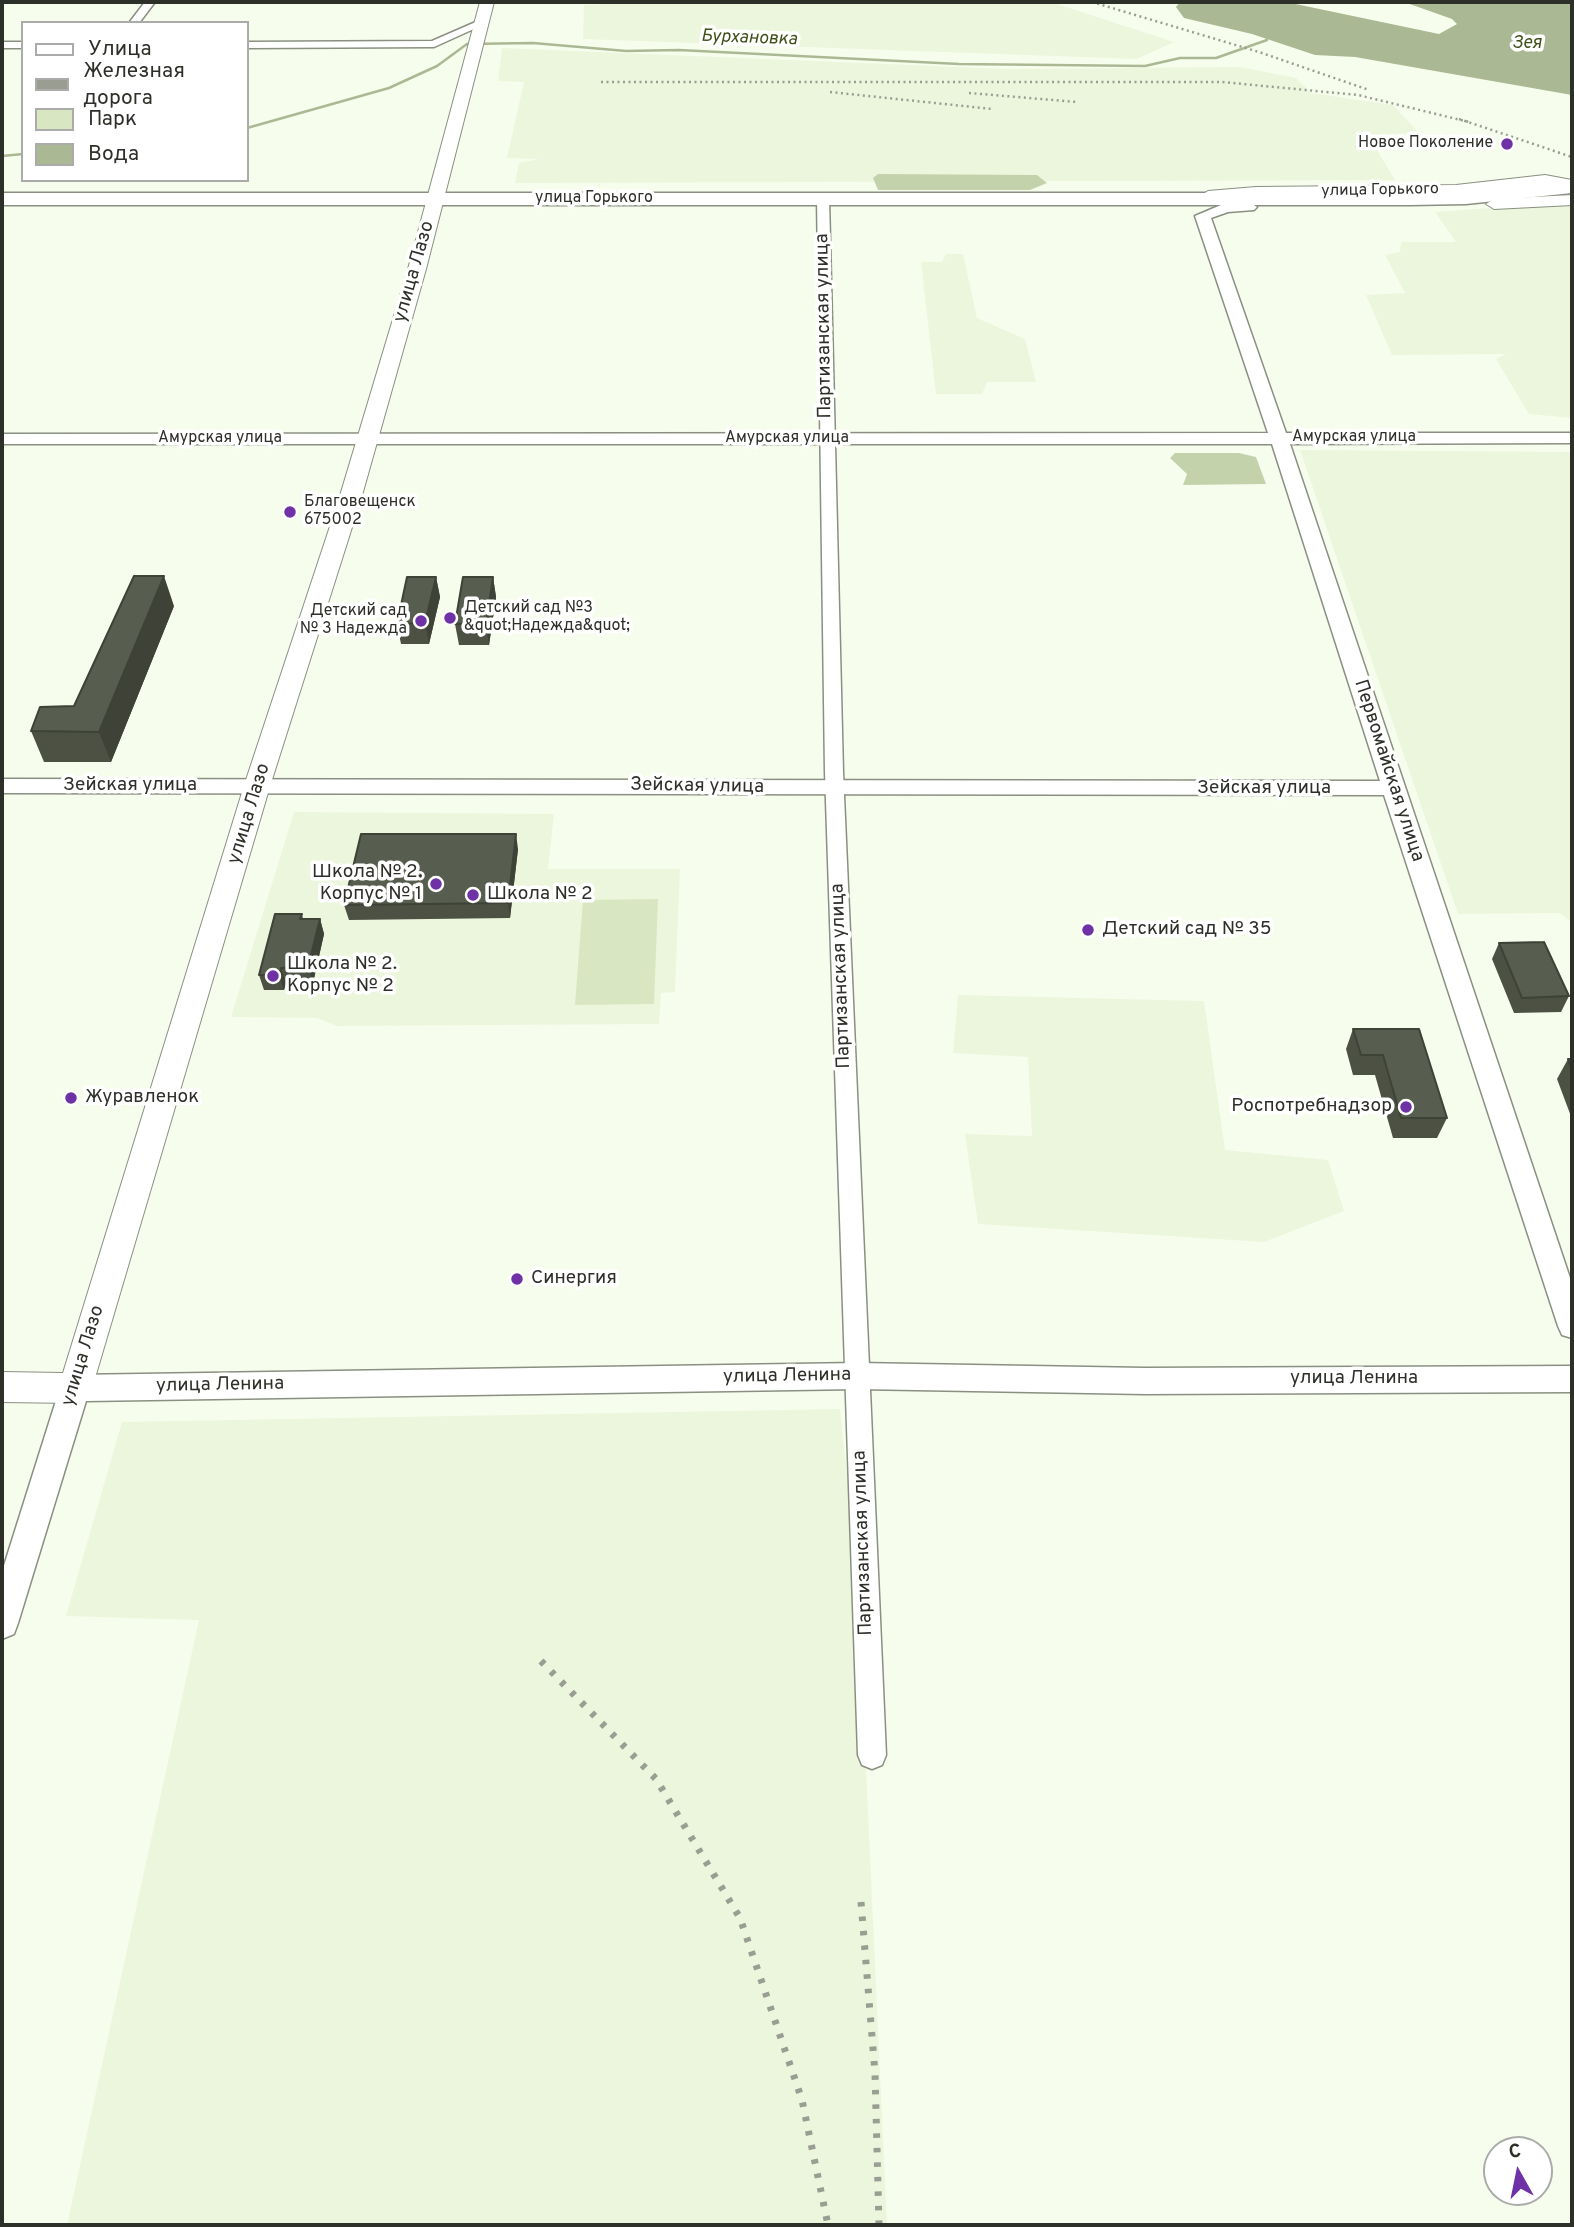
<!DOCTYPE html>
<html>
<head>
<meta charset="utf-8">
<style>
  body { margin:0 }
  #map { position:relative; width:1574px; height:2227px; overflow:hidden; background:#f7fdec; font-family:Overpass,sans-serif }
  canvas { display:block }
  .frame { position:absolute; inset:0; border:4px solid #2d2f29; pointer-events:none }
  .legend { position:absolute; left:21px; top:21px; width:228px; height:161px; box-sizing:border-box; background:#fff; border:2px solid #abaca9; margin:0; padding:9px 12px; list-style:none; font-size:21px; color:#2d2f29 }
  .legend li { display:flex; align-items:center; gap:14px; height:35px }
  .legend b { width:35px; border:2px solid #abaca9 }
  .north { position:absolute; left:1483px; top:2136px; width:70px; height:70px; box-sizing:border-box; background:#fff; border:2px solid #abaca9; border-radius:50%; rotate:351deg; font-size:19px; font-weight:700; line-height:28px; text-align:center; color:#2d2f29 }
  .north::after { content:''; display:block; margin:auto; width:24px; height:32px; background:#6e31a6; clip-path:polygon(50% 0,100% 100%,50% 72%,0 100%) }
</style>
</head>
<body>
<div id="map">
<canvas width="1574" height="2227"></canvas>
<div class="frame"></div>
<ul class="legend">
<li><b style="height:9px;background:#fff"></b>Улица</li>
<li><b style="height:9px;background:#9a9e92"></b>Железная дорога</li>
<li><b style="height:19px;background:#d8e6c1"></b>Парк</li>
<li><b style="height:19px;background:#abb894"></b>Вода</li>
</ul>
<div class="north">С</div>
</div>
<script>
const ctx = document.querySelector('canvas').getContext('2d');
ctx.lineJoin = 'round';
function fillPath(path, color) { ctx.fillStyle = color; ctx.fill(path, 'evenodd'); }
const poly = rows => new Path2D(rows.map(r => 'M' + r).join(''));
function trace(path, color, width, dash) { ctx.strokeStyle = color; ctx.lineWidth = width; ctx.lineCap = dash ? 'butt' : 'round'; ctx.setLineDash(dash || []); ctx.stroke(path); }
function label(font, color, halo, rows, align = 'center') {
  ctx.font = font + ' Overpass,sans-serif'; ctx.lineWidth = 7; ctx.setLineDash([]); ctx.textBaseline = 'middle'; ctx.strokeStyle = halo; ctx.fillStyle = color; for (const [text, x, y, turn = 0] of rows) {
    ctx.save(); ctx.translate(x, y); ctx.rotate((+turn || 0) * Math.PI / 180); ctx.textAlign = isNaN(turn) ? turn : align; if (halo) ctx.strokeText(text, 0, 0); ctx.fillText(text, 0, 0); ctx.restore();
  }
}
fillPath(poly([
  [645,2,1051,2,1174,42,1137,59,583,39,584,5],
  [502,48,1007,69,1240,67,1296,78,1311,93,1393,105,1419,133,1368,135,1395,180,515,183,519,163,539,159,507,158,524,82,498,81],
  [1572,202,1572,418,1529,414,1496,359,1506,354,1392,355,1366,295,1405,293,1385,255,1400,252,1401,242,1456,242,1435,212],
  [946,254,963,254,977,318,1025,339,1036,382,987,382,982,394,936,394,921,262,942,262],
  [1300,450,1572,452,1572,922,1559,913,1458,914],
  [294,812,554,814,548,869,680,869,675,992,661,993,659,1024,337,1026,317,1018,231,1017],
  [958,995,1204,1001,1225,1150,1328,1160,1344,1211,1264,1242,978,1224,965,1134,1032,1136,1028,1057,953,1053],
  [840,1409,857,1572,887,2225,67,2225,199,1620,66,1616,122,1422]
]), '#ecf6dd');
fillPath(poly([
  [658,899,654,1004,575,1005,583,900]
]), '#d8e6c1');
fillPath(poly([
  [878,174,1037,175,1047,183,1030,190,878,190,873,178],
  [1175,453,1239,453,1256,457,1266,484,1183,485,1187,474,1170,458]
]), '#c4d2ac');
fillPath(poly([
  [1180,2,1286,2,1439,34,1457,24,1452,19,1404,2,1572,2,1572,95,1355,57,1315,55,1252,34,1184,18,1176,7]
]), '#abb894');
trace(poly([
  [247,128,389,88,437,66,467,44,533,43,626,51,679,50,959,64,1145,66,1180,58,1216,58,1267,40],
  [2,156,23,154]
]), '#abb894', 2.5);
const minor = poly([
  [145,2,155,2,139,23,129,23,145,2],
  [478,21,487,23,434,47,247,48,247,42,432,41,478,21],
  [2,42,23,42,23,48,2,48,2,42],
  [823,194,829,198,843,772,886,1755,882,1765,872,1769,862,1765,858,1755,825,772,817,198,823,194]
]);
const tertiary = poly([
  [1249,202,1257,207,1254,210,1228,212,1211,218,1286,433,1572,433,1572,443,1290,444,1572,1284,1572,1338,1562,1335,1558,1326,1384,795,2,793,2,779,1380,781,1272,444,2,444,2,434,1268,433,1195,216,1221,205,1249,202],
  [858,1363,1145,1368,1572,1366,1572,1392,1145,1394,858,1389,86,1401,18,1623,14,1634,2,1639,2,1572,60,1388,65,1379,75,1375,858,1363]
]);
const secondary = poly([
  [480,2,494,2,426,269,361,499,270,786,92,1388,87,1398,75,1403,2,1402,2,1372,63,1373,244,786,339,499,408,269,480,2],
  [1545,175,1572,180,1572,190,1545,185,1456,195,1256,197,1208,201,1200,196,1208,191,1256,187,1456,185,1545,175],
  [1572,195,1572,205,1494,209,1486,204,1494,199,1572,195]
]);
const primary = poly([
  [1572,181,1572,193,1466,204,1410,205,2,205,2,193,1410,193,1466,192,1572,181]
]);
trace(minor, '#8a9081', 3);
trace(tertiary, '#8a9081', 3);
trace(secondary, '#8a9081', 2);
trace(primary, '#8a9081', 3);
fillPath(minor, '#fff');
fillPath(tertiary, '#fff');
fillPath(secondary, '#fff');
fillPath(primary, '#fff');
trace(poly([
  [1092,2,1259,52,1369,90],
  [601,82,1222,82,1358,95,1469,122],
  [830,92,992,109],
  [969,93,1077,102],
  [1459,119,1572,157]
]), '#9a9e92', 2.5, [2, 3.5]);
trace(poly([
  [541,1661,656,1779,740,1918,802,2100,828,2225],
  [861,1902,875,2073,879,2225]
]), '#9a9e92', 7, [4.5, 10]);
fillPath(poly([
  [436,577,440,597,429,644,401,644,397,624],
  [493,577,496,597,489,645,459,645,455,624],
  [174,606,111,762,44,762,31,731,74,706],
  [518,849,510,918,349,920,344,905],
  [302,914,303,919,320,919,324,934,313,983,286,983,284,990,264,990,259,975],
  [1499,943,1569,996,1561,1012,1514,1013,1492,959],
  [1353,1029,1419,1029,1447,1118,1437,1138,1393,1138,1375,1075,1353,1075,1346,1049],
  [1568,1059,1572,1059,1572,1119,1557,1079]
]), '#4c5144');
fillPath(poly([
  [164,576,174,606,111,762,99,732],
  [436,577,440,597,429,644,425,623],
  [493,577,496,597,489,645,486,624],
  [516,834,518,849,510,918,508,903],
  [320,919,324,934,313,983,308,967],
  [281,968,286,983,284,990,279,975]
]), '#3e4237');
const building = poly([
  [134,576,164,576,99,732,31,731,40,707,74,706,134,576],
  [407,577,436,577,425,623,397,624,407,577],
  [463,577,493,577,486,624,455,624,463,577],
  [361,834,516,834,508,903,344,905,361,834],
  [275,914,302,914,300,919,320,919,308,967,281,968,279,975,259,975,275,914],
  [1544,942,1569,996,1522,998,1499,943,1544,942],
  [1353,1029,1419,1029,1447,1118,1401,1118,1383,1055,1361,1055,1353,1029],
  [1568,1059,1572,1059,1572,1071,1568,1059]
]);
fillPath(building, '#585e4f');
trace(building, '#3e4237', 2);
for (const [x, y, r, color] of [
  [1507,144,7,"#6e31a6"],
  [290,512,7,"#6e31a6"],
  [450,618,7,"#6e31a6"],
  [421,621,7,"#6e31a6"],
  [436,884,7,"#6e31a6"],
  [473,895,7,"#6e31a6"],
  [1088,930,7,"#6e31a6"],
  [273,976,7,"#6e31a6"],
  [71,1098,7,"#6e31a6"],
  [1406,1107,7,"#6e31a6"],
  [517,1279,7,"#6e31a6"]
]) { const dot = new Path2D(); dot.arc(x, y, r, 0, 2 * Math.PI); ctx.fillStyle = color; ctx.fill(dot); trace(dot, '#fff', 2.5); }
label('16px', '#2d2f29', '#fff', [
  ["Новое Поколение",1493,144],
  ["Благовещенск",304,503,"left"],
  ["675002",304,521,"left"],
  ["Детский сад №3",464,609,"left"],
  ["&quot;Надежда&quot;",464,627,"left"],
  ["Детский сад",407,612],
  ["№ 3 Надежда",407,630]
], 'right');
label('16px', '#2d2f29', '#fff', [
  ["улица Горького",1380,191,-1],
  ["улица Горького",594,199],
  ["Амурская улица",1354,438],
  ["Амурская улица",220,439],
  ["Амурская улица",787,439]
]);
label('italic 18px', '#3f4f17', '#fff', [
  ["Бурхановка",749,39,2],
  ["Зея",1527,44]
]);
label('19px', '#2d2f29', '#fff', [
  ["улица Лазо",415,272,-74],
  ["Партизанская улица",825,326,-91],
  ["Первомайская улица",1388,771,72],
  ["Зейская улица",130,786],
  ["Зейская улица",697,787,1],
  ["Зейская улица",1264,789],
  ["улица Лазо",250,814,-73],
  ["Партизанская улица",842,976,-92],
  ["улица Лазо",84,1356,-73],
  ["улица Ленина",787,1377,-1],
  ["улица Ленина",1354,1379],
  ["улица Ленина",220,1386,-1],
  ["Партизанская улица",864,1543,-92]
]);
label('19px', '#2d2f29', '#fff', [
  ["Школа № 2.",422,873,"right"],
  ["Корпус № 1",422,895,"right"],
  ["Школа № 2",487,895],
  ["Детский сад № 35",1102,930],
  ["Школа № 2.",287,965],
  ["Корпус № 2",287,987],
  ["Журавленок",85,1098],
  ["Роспотребнадзор",1392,1107,"right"],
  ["Синергия",531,1279]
], 'left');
</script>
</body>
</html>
